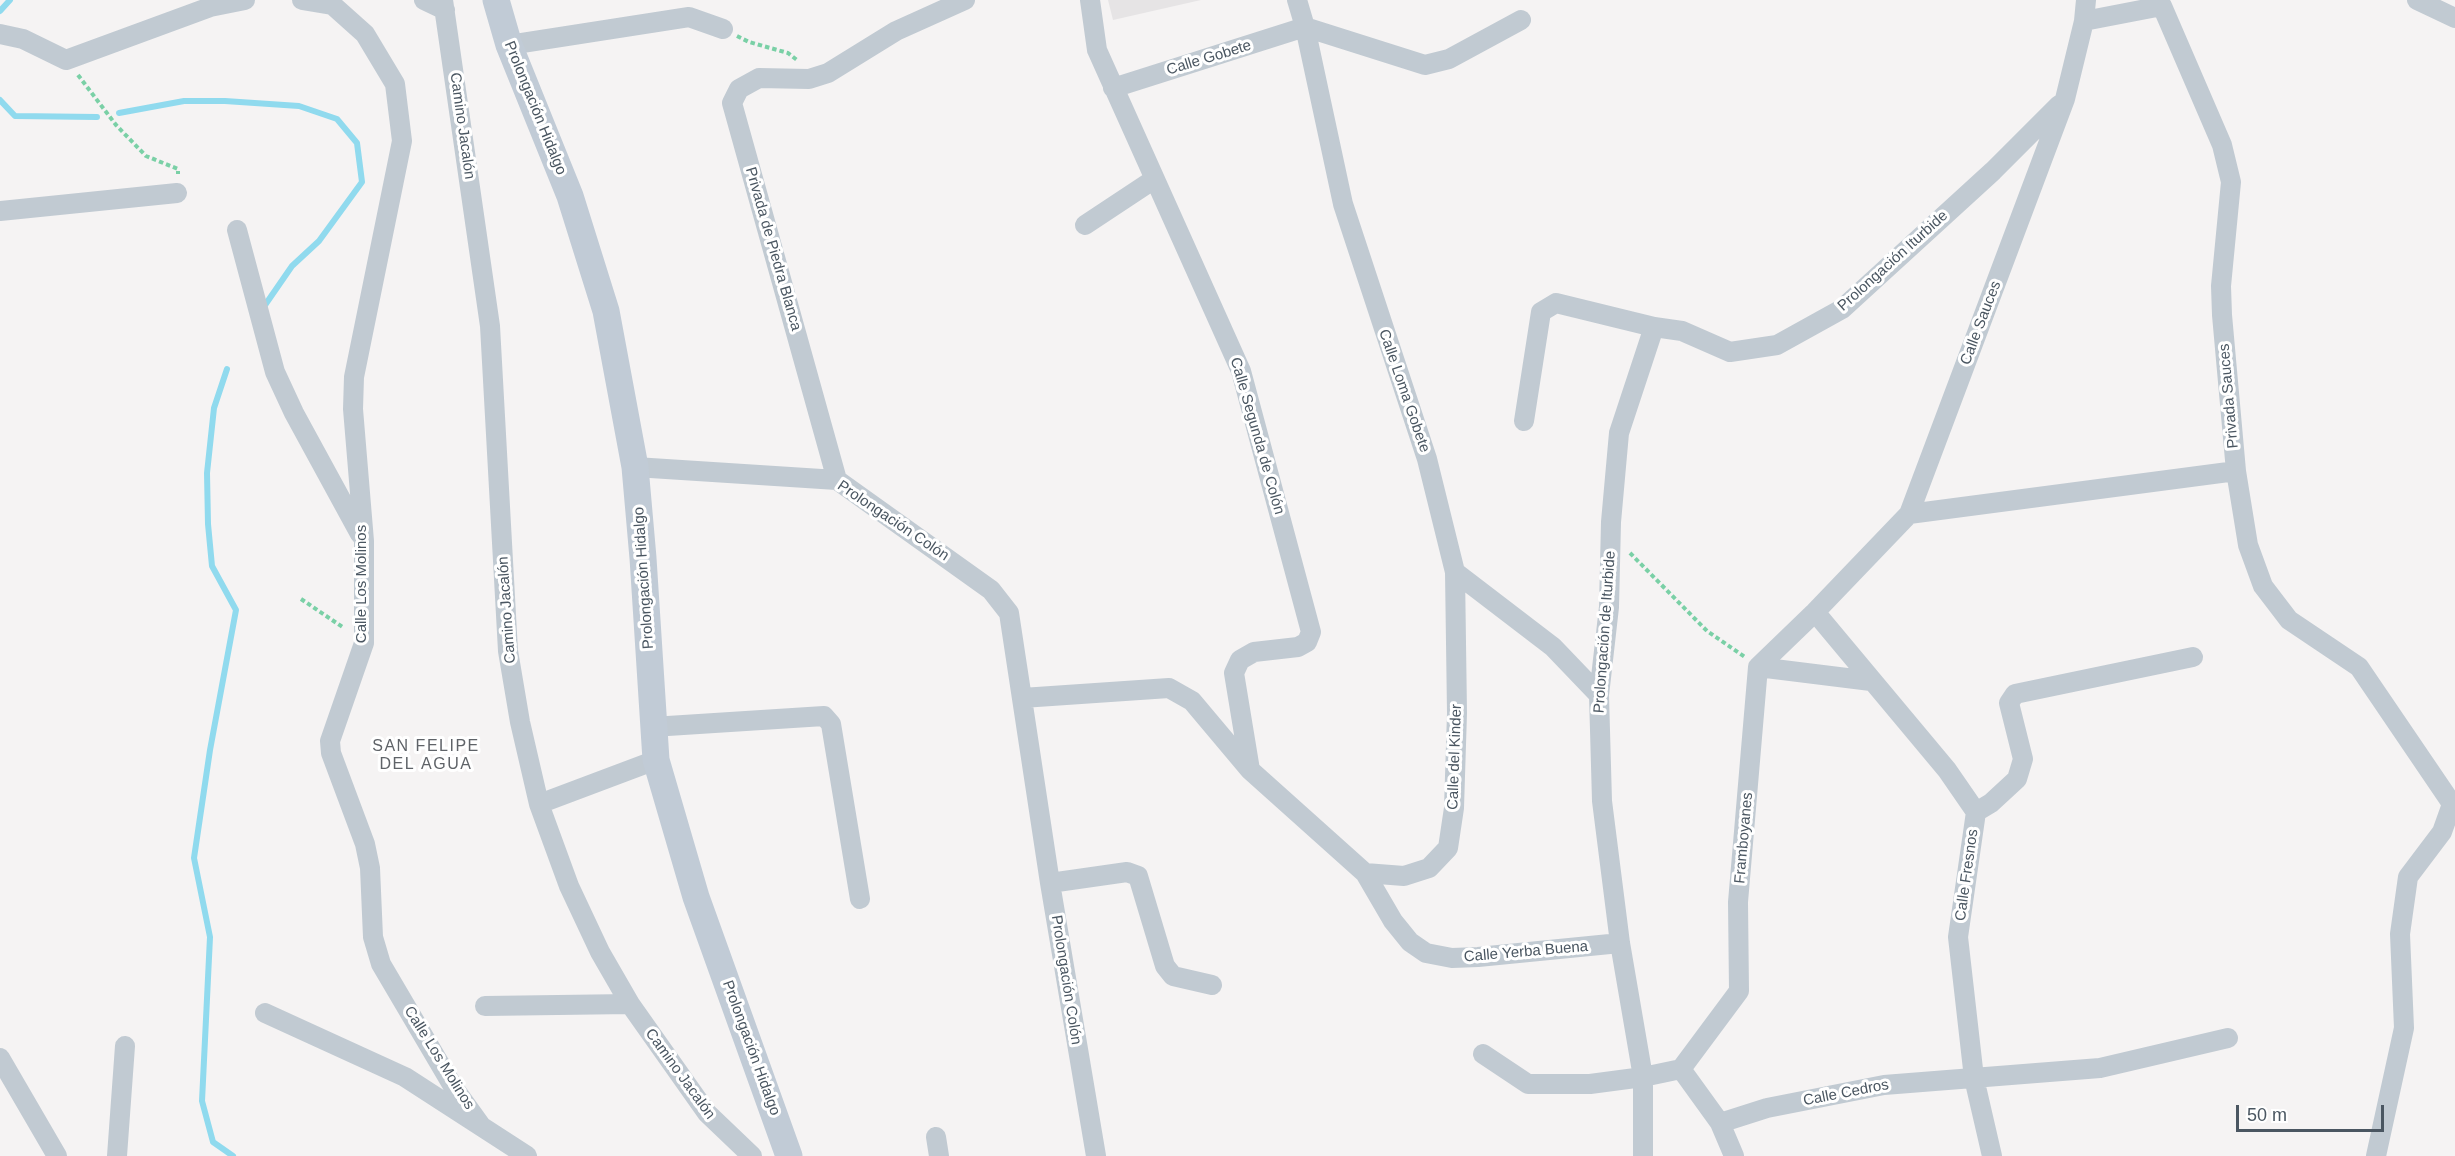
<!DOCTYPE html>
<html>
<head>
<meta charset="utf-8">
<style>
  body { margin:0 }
  #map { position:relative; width:2455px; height:1156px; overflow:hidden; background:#f5f3f3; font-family:Arial,sans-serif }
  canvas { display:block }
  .scale { position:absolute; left:2236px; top:1105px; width:148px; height:27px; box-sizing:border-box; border:3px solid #4a5661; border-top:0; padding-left:8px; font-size:18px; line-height:21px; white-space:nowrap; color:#4a5661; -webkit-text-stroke:4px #fff; paint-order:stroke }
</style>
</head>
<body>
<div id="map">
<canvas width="2455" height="1156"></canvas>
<div class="scale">50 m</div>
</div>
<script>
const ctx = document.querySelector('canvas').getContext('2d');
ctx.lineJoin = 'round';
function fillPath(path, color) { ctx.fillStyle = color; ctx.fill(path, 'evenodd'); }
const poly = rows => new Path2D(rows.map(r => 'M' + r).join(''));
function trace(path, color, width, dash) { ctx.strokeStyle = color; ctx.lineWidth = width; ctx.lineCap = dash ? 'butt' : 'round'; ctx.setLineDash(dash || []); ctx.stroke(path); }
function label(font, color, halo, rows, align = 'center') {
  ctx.font = font + ' Arial,sans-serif'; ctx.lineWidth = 6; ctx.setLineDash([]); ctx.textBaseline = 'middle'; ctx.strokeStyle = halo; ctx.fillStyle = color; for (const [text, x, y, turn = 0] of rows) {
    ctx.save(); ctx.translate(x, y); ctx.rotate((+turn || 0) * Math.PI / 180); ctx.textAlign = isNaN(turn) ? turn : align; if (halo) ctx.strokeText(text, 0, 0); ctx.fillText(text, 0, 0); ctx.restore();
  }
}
fillPath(poly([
  [1108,0,1201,0,1113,20]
]), '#e6e4e5');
trace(poly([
  [0,11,10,0],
  [0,100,15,116,97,117],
  [119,113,184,101,225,101,299,106,337,119,357,143,362,182,319,241,292,266,263,308],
  [227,369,214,408,207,473,208,524,212,566,236,610,210,750,194,858,210,937,202,1101,213,1142,233,1156]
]), '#90daee', 6);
trace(poly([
  [737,36,749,42,788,53,797,60],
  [78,75,116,125,146,156,178,169,178,174],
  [1630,553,1707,631,1745,657],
  [301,599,344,628]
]), '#7ad0a6', 4, [4.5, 3]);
trace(poly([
  [302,0,332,5],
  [327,0,365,34,395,84,402,141,354,377,353,409,364,541,364,643,330,741,331,753,365,844,370,868,373,937,381,964,454,1088,482,1127],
  [424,0,445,10],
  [443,0,490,326,508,651,520,722,539,804,569,886,600,952,630,1004,707,1113,752,1156],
  [1090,0,1097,50,1241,371,1311,632,1307,642,1298,647,1254,652,1240,660,1234,673,1250,770],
  [1297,0,1305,27,1343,204,1427,459,1455,572,1553,647,1599,695],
  [2417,0,2455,18],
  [2084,21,2162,6],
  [1305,27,1425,65,1449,59,1521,20],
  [0,34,23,39,66,60,210,7,245,0],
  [509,45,689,17,723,29],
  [1113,88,1305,27],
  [0,211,177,193],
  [1085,225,1153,180],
  [237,230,275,372,294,413,360,534],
  [1524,421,1541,312,1556,303,1654,327,1682,331,1730,352,1777,345,1842,309,1993,171,2059,105],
  [635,467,837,480,991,590,1009,613,1050,883,1096,1156],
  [2236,471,2248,545,2263,586,2289,620,2359,667,2452,804,2442,832,2408,877,2400,934,2404,1028,2376,1156],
  [837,480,732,103,739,89,759,78,809,79,828,73,896,31,965,0],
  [1909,514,2236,471,2222,315,2221,286,2231,182,2222,145,2162,6],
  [1815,612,1947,770,1976,812,1958,937,1974,1078,1992,1156],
  [1758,667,1871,681],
  [1022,698,1169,688,1192,701,1250,770,1365,873,1393,921,1410,942,1426,953,1452,958,1478,957,1620,943],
  [652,727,824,716,831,724,860,899],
  [539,804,656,760],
  [1976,812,1991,803,2017,779,2023,759,2009,703,2015,694,2193,657],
  [1365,873,1404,876,1429,868,1448,848,1454,808,1457,713,1455,572],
  [1050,883,1127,872,1138,876,1165,966,1173,976,1212,985],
  [485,1006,630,1004],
  [265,1013,405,1077,527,1156],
  [1483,1054,1528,1084,1590,1084,1643,1077,1681,1069],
  [0,1058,57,1156],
  [1681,1069,1739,991,1738,902,1758,667,1815,612,1909,514,2065,99,2084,21,2086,0],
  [1681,1069,1720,1123,1734,1156],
  [1720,1123,1767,1108,1884,1085,2100,1068,2228,1038],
  [936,1137,939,1156],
  [117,1156,125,1046],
  [1643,1156,1643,1077,1620,943,1602,801,1599,695,1609,607,1611,522,1619,433,1654,327]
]), '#c1cad2', 20);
trace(poly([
  [496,0,509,45,570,196,606,311,635,467,643,558,656,760,696,897,789,1156]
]), '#c1cbd6', 27);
label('15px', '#4a5661', '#fff', [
  ["Calle Gobete",1209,58,-17],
  ["Prolongación Hidalgo",535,108,68],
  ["Camino Jacalón",462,126,82],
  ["Privada de Piedra Blanca",773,249,74],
  ["Prolongación Iturbide",1893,261,-42],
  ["Calle Sauces",1981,323,-69],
  ["Calle Loma Gobete",1404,391,71],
  ["Privada Sauces",2229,396,-95],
  ["Calle Segunda de Colón",1257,436,74],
  ["Prolongación Colón",893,521,34],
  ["Prolongación Hidalgo",644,578,-94],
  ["Calle Los Molinos",362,584,-90],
  ["Camino Jacalón",507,610,-94],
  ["Prolongación de Iturbide",1605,632,-86],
  ["Calle del Kinder",1455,757,-88],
  ["Framboyanes",1744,838,-85],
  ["Calle Fresnos",1967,875,-82],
  ["Calle Yerba Buena",1526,952,-5],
  ["Prolongación Colón",1066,980,81],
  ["Prolongación Hidalgo",751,1048,70],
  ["Calle Los Molinos",439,1058,58],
  ["Camino Jacalón",680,1074,54],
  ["Calle Cedros",1846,1093,-11]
]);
ctx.letterSpacing = '1.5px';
label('16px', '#5f6368', '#fff', [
  ["SAN FELIPE",426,747],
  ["DEL AGUA",426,765]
]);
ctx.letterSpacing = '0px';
</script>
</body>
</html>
